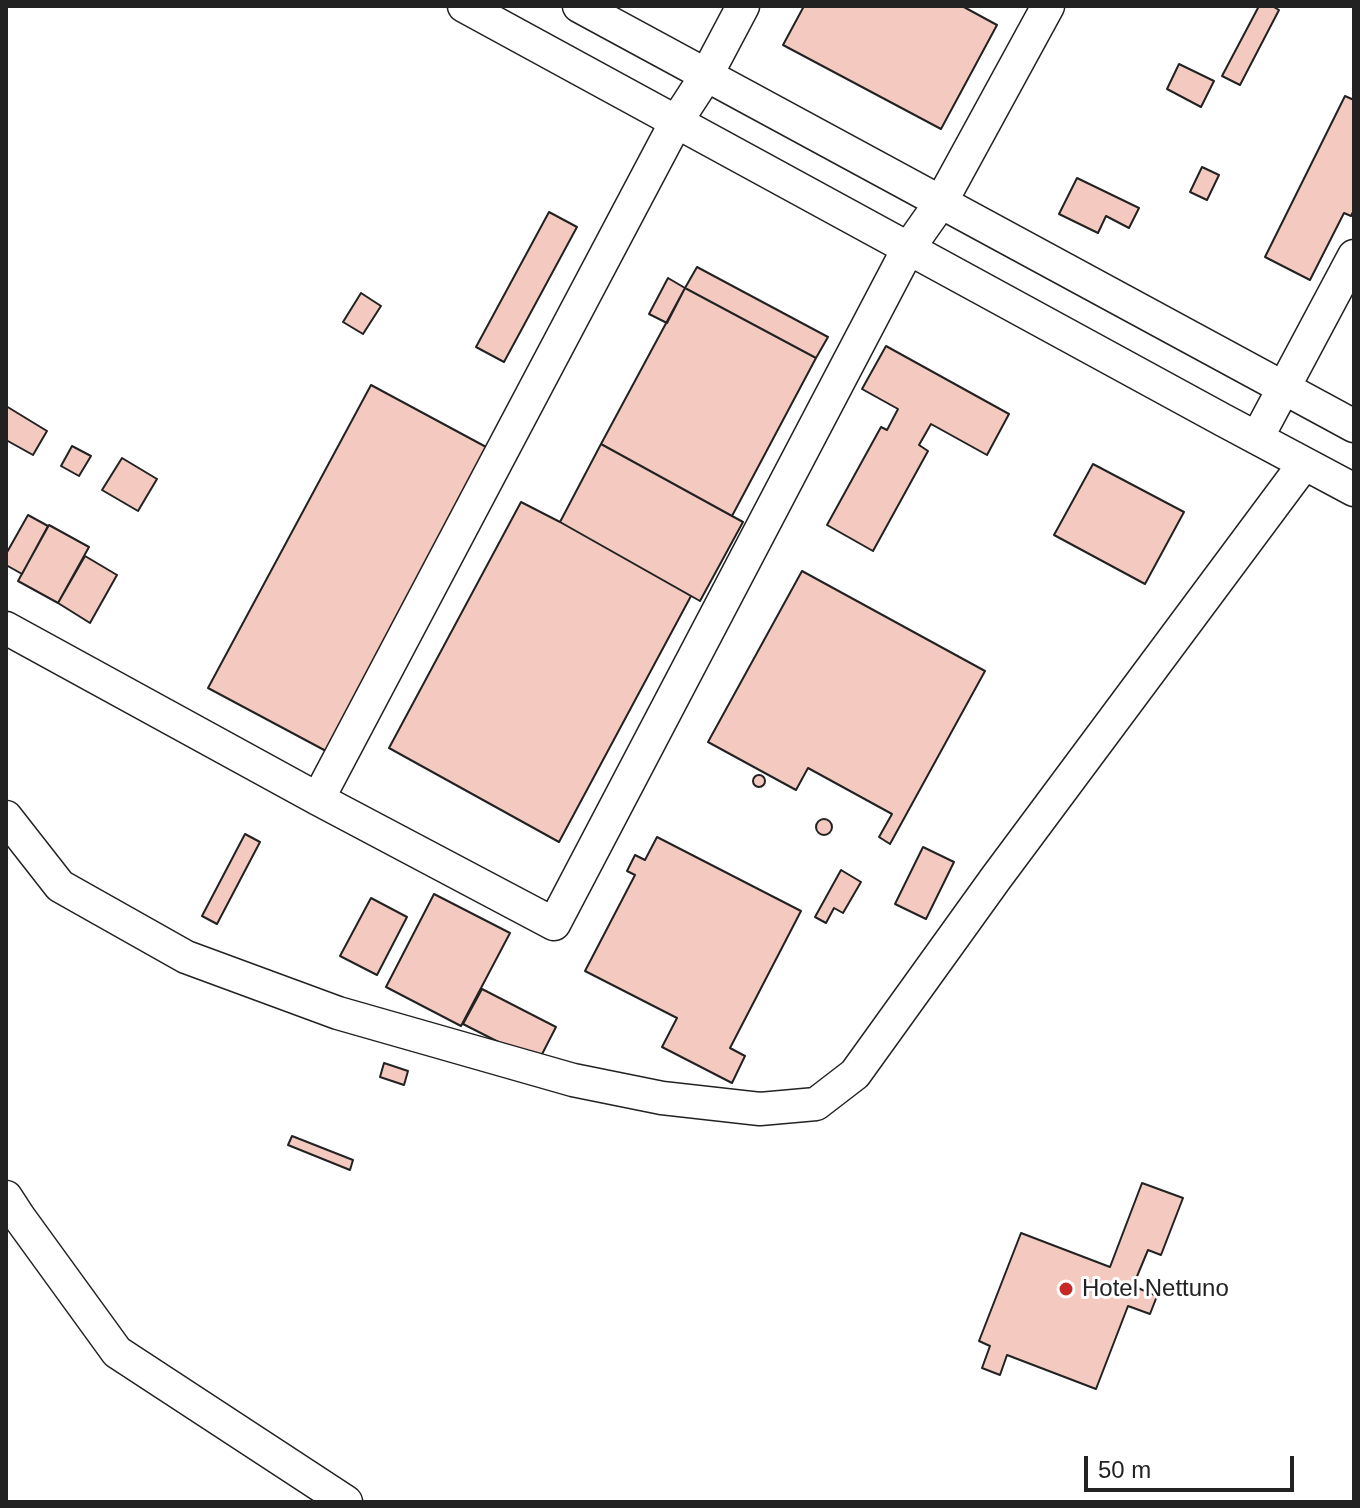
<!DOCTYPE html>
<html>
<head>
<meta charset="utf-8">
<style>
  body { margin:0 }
  #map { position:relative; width:1360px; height:1508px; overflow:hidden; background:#fff; font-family:Arial,sans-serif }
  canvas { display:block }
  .frame { position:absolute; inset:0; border:8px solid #222; pointer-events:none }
  .scale { position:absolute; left:1084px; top:1456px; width:210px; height:36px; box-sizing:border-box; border:4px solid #222; border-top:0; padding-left:10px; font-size:24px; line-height:28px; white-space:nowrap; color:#222; -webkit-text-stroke:6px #fff; paint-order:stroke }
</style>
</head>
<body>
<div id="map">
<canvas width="1360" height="1508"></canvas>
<div class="frame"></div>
<div class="scale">50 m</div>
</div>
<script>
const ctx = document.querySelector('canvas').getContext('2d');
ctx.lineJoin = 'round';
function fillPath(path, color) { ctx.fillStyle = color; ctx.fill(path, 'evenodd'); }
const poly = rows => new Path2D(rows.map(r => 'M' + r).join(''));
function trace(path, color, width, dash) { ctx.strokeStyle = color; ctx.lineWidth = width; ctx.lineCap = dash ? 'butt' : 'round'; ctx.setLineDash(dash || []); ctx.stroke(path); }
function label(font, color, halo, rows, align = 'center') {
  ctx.font = font + ' Arial,sans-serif'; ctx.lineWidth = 6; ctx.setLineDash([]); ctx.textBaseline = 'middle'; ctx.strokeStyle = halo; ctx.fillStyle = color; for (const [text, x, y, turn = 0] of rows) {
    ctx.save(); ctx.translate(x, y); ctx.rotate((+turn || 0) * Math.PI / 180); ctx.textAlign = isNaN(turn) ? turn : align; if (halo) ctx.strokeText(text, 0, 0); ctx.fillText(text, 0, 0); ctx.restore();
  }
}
const building = poly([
  [804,6,962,6,997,25,941,129,783,45,804,6],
  [1259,6,1272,6,1279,10,1240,85,1222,76,1259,6],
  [1179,64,1214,81,1201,107,1167,89,1179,64],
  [1345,96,1354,100,1354,210,1351,216,1344,213,1310,280,1265,257,1345,96],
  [1202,167,1219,175,1207,200,1190,192,1202,167],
  [1077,178,1139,208,1129,228,1106,216,1098,233,1059,214,1077,178],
  [549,212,577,227,504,362,476,347,549,212],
  [697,267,828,337,816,358,685,288,697,267],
  [668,278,685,288,667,323,649,314,668,278],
  [685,288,816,358,732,516,601,444,685,288],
  [361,293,381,306,363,334,343,322,361,293],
  [886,346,1009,414,987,455,931,424,919,445,928,451,873,551,827,525,881,427,887,430,898,409,862,389,886,346],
  [371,385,488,448,326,751,208,688,371,385],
  [6,406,47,431,33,455,6,440,6,406],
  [601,444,743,522,700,601,560,522,601,444],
  [72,446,91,456,79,476,61,466,72,446],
  [122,458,157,479,138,511,102,490,122,458],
  [1093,464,1184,512,1145,584,1054,535,1093,464],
  [521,502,560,522,691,596,559,842,389,748,521,502],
  [28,515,48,526,22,574,6,565,6,554,28,515],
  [49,525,89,547,58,603,18,581,49,525],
  [85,556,117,575,90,623,58,603,85,556],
  [802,571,985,671,890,844,879,837,892,814,808,768,796,790,708,742,802,571],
  '753 781a6 6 0 1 1 12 0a6 6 0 1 1-12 0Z',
  '816 827a8 8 0 1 1 16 0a8 8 0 1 1-16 0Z',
  [245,834,260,842,217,924,202,916,245,834],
  [657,837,801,911,730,1048,745,1056,732,1083,662,1047,677,1018,585,971,635,875,627,871,635,855,645,860,657,837],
  [923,847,954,862,926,919,895,904,923,847],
  [841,870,861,882,843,913,834,908,826,923,815,917,841,870],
  [434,894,510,933,461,1026,386,987,434,894],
  [371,898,407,917,377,975,340,956,371,898],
  [482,989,556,1027,538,1062,463,1024,482,989],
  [384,1063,408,1071,404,1085,380,1077,384,1063],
  [292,1136,353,1160,350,1170,288,1145,292,1136],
  [1142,1183,1183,1198,1161,1255,1148,1250,1133,1286,1157,1296,1150,1314,1128,1306,1096,1389,1007,1355,1000,1375,982,1368,990,1346,979,1341,1021,1233,1110,1267,1142,1183]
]);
fillPath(building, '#f3c9c0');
trace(building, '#222', 2);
const minor = poly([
  [464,6,1223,420,1354,490],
  [579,6,1354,426],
  [1257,438,1354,256],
  [6,628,318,799,554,924,908,249,941,202,1048,6],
  [318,799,676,122,706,76,743,6],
  [6,817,60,886,186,957,338,1013,573,1080,662,1098,760,1109,816,1104,855,1074,996,878,1304,464],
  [6,1197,19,1217,117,1352,346,1502]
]);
trace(minor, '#222', 35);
trace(minor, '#fff', 32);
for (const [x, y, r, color] of [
  [1066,1289,8,"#c62828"]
]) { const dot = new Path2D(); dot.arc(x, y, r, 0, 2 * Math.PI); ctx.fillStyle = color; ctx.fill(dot); trace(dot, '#fff', 3); }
label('24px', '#222', '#fff', [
  ["Hotel Nettuno",1082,1289]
], 'left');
</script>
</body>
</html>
